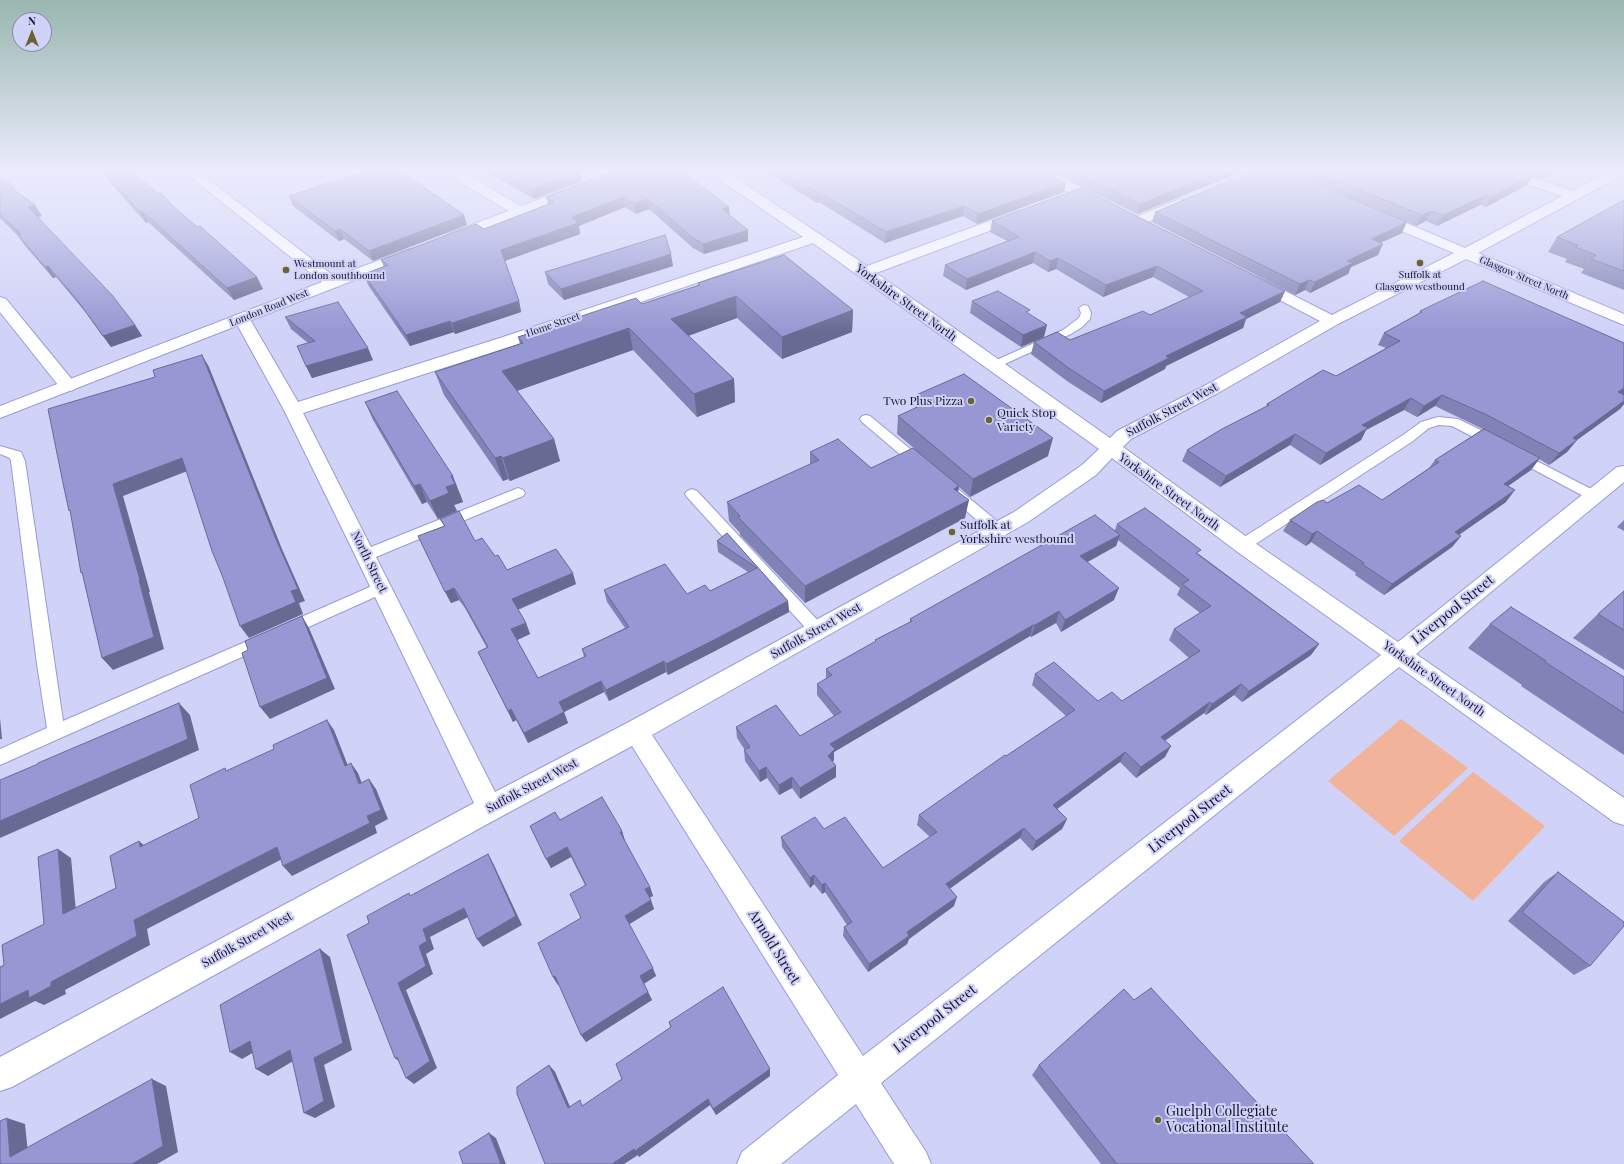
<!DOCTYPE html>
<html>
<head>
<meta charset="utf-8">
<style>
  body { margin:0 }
  #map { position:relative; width:1624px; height:1164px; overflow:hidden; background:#d0d2f8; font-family:"Playfair Display",serif }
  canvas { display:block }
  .north { position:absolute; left:12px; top:12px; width:40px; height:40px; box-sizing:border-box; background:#d0d2f8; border:1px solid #8586a5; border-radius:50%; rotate:0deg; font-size:11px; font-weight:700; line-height:16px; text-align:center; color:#141329 }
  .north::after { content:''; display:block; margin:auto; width:14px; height:18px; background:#6a6431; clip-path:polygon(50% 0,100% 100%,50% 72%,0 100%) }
</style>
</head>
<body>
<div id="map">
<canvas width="1624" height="1164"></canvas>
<div class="north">N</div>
</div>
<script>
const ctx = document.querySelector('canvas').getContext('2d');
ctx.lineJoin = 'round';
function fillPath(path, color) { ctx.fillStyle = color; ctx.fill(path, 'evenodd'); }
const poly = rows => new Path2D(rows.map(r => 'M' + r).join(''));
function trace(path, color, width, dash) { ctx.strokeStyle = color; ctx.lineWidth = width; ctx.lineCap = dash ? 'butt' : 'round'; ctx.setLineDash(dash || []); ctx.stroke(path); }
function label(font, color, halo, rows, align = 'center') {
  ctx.font = font + ' "Playfair Display",serif'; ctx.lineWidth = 4; ctx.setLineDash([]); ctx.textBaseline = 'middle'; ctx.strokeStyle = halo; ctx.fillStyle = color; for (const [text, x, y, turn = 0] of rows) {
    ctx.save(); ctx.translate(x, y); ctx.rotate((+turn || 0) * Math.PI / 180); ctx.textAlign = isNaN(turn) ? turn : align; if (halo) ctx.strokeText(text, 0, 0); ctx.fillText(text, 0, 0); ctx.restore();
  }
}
fillPath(poly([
  [1401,719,1468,768,1394,836,1328,781],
  [1473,772,1545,826,1473,901,1399,841]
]), '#f1b49b');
const lane = poly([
  [1084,305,1088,306,1091,313,1090,319,1082,327,1071,334,998,367,990,367,988,365,990,363,1063,330,1079,318,1081,313,1079,308,1084,305],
  [866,415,870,416,926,462,928,465,926,468,921,469,916,468,862,422,860,419,862,416,866,415],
  [1438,417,1458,419,1499,439,1500,442,1499,445,1494,446,1489,445,1452,426,1439,425,1429,428,1413,441,1248,549,1243,550,1238,549,1236,545,1238,541,1403,435,1421,422,1438,417],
  [0,446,21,452,25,461,63,721,259,636,265,634,271,636,273,640,271,644,0,765,0,749,47,728,37,664,11,461,10,458,0,454,0,446],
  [1517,451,1599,493,1601,496,1599,499,1594,501,1589,499,1512,458,1510,455,1512,452,1517,451],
  [953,487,958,489,1003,526,1005,530,1003,534,998,535,993,534,948,495,946,492,948,489,953,487],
  [518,488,523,490,525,493,523,496,371,559,366,560,361,559,359,555,361,551,518,488],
  [692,489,697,491,823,626,825,630,823,634,817,636,811,634,687,497,685,494,687,491,692,489],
  [381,582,386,584,389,588,386,592,293,634,287,636,281,634,279,630,281,626,381,582]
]);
const street = poly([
  [444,170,459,170,524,208,526,211,524,214,519,215,514,214,445,173,444,170],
  [709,170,724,170,867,266,1014,212,1019,211,1024,212,1026,215,1024,218,876,273,1110,438,1117,431,1206,385,1320,321,1251,285,1248,282,1251,279,1256,277,1261,279,1332,315,1454,253,1373,219,1371,216,1373,213,1378,212,1383,213,1465,248,1562,196,1496,173,1495,170,1513,170,1572,191,1611,170,1624,170,1624,174,1478,253,1624,314,1624,325,1466,259,1338,324,1218,393,1131,439,1123,447,1255,543,1398,642,1617,467,1624,466,1624,482,1416,654,1624,798,1624,825,1614,822,1399,667,881,1083,926,1152,931,1164,894,1164,856,1104,781,1164,737,1164,742,1152,838,1075,632,746,491,822,12,1087,0,1091,0,1057,474,803,355,555,284,410,234,319,236,316,242,314,248,316,298,402,500,338,803,237,710,173,709,170],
  [813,243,1099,449,1082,465,1014,512,627,723,495,792,303,413,512,346,813,243],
  [1112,458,1239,553,1381,655,863,1056,652,735,1028,522,1096,475,1112,458],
  [1030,170,1046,170,1108,201,1110,204,1108,207,1103,208,1098,207,1031,173,1030,170],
  [1180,199,1185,200,1187,203,1185,206,1143,224,1138,225,1133,224,1131,221,1133,218,1180,199],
  [0,297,6,299,74,382,77,386,74,390,68,391,62,390,0,312,0,297]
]);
const secondary = poly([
  [182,170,196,170,335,277,406,250,411,249,416,250,418,253,416,256,0,418,0,406,322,282,182,170],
  [616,170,634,170,633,173,458,240,453,241,448,240,446,237,448,234,616,170]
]);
trace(lane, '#999bd7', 2);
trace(street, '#999bd7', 2);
trace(secondary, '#999bd7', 2);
fillPath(lane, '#fff');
fillPath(street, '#fff');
fillPath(secondary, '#fff');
fillPath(poly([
  [99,170,131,170,174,207,263,289,234,300,148,222,146,223],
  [484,170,579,170,582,181,534,199],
  [687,170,688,177,730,216,748,230,748,241,704,254,693,248,649,209,636,214,625,207,579,226,580,234,505,261,519,301,521,312,455,334,454,332,410,346,368,285,364,274,384,267,381,260,484,229,548,204,546,197],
  [759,170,1043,170,1066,182,1064,192,977,224,963,216,885,243,819,202,817,203,769,174,766,175],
  [1049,170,1246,170,1137,214],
  [1283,170,1559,170,1541,179,1533,176,1527,185,1486,207,1480,205,1437,226,1426,221,1416,226],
  [0,173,17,192,42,216,38,217,135,325,142,336,111,347,86,313,56,277,53,278,26,247,18,236,0,218],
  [289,196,467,225,373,261,344,239,339,241,293,206],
  [1624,200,1624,290,1581,273,1584,269,1565,262,1567,259,1548,252,1557,237],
  [1155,212,1402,233,1380,243,1378,255,1351,267,1348,274,1310,293,1305,290,1295,295,1152,222],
  [992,221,1285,291,1280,302,1246,319,1243,328,1166,366,1165,369,1101,403,1067,381,1031,354,1034,342,1070,340,1150,315,1189,297,1153,277,1103,297,1056,269,1048,272,1033,263,966,290,943,276,945,265,1007,241,990,232],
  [673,266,564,300,548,284,545,272],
  [698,283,853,310,852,332,782,359,737,318,688,336,734,379,735,402,697,417,633,350,517,391,554,439,560,461,510,481,508,479,503,481,444,395,435,372,520,344,518,337,642,304,698,285],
  [972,301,1029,314,1044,337,1021,347,970,313],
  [1420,311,1624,343,1624,404,1620,409,1577,440,1567,452,1549,465,1539,459,1531,470,1508,486,1506,502,1459,535,1461,536,1452,547,1384,595,1355,575,1356,573,1311,542,1306,546,1283,531,1290,520,1327,503,1382,500,1429,468,1435,460,1483,429,1435,406,1417,417,1404,410,1366,430,1361,440,1320,465,1290,445,1220,487,1182,461,1187,450,1266,407,1267,404,1336,376,1386,348,1378,345,1384,333,1419,313],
  [285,317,373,360,312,378,306,366,308,343,291,329],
  [916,395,1048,456,970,497,959,487,958,492,965,518,805,603,740,535,740,533,729,521,727,502,810,465,810,452,871,468,915,449,897,434,898,416,915,409],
  [365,402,460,494,463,502,454,505,457,511,438,519,427,502,422,504,373,420],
  [440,519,475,541,495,556,507,570,576,584,518,610,526,623,530,634,517,640,538,678,584,657,582,649,625,628,607,602,604,590,687,594,710,591,748,572,718,552,717,541,727,533,788,601,789,612,713,652,668,675,666,672,609,701,604,692,564,712,568,723,528,743,516,720,513,722,478,652,487,648,465,608,459,600,451,603,418,536,444,526],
  [1624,520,1624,531,1617,527],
  [1117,524,1199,554,1319,644,1311,655,1242,702,1234,695,1206,715,1204,713,1165,741,1165,757,1136,778,1120,762,1057,809,1067,819,1062,829,1032,851,1020,838,950,888,954,906,909,939,907,944,868,972,843,936,844,927,847,925,825,892,822,894,814,884,810,888,782,847,781,837,824,829,883,868,930,837,917,825,919,815,1066,716,1032,685,1035,674,1098,701,1122,701,1189,658,1169,640,1174,629,1200,613,1177,595,1180,588,1118,540,1116,546,1087,562,1114,600,1061,632,1056,623,1031,637,1030,636,834,752,834,760,832,762,836,766,836,777,800,799,792,788,779,795,767,778,760,782,745,761,744,750,745,750,737,738,736,727,800,736,834,716,817,695,817,684,826,679,826,669,875,642,875,640,910,622,910,619,1115,530],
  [1624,591,1624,670,1573,638,1598,614],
  [1490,624,1624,677,1624,755,1521,686,1522,685,1468,648],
  [560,820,622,831,625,841,624,841,650,887,653,896,649,898,654,909,629,924,656,976,644,984,652,1000,586,1042,581,1035,559,984,558,985,553,977,581,918,585,885,571,857,551,868,530,826],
  [1558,872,1590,966,1574,975,1508,921,1544,882],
  [1134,1000,1314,1164,1101,1164,1032,1075,1039,1065],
  [669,1022,770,1069,770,1076,716,1115,710,1105,639,1157,638,1155,517,1087,549,1065,555,1072,570,1107,584,1105,622,1079,671,1028]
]), '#8182b5');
fillPath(poly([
  [682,170,687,170,689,182],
  [766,170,769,170,769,174,766,175],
  [1225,170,1246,170,1137,214,1140,204],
  [1547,170,1559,170,1541,179],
  [580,171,582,181,534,199,532,189],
  [1533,175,1527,185,1486,207,1491,197],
  [1066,182,1064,192,977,224,978,214],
  [817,192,819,192,819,202,817,203],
  [1486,195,1480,205,1437,226,1443,215],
  [624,197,625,207,579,226,580,234,504,261,501,250,572,217],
  [648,199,649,209,636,214,634,203],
  [35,205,42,216,35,218,28,207],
  [964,206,963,216,885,243,886,232],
  [729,207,730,217,722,209],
  [142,211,148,222,146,223,140,212],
  [1432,211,1426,221,1416,226,1422,215],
  [464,215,467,225,373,261,369,251],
  [1407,222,1402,233,1367,249,1372,239],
  [340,229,344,239,339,241,335,231],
  [748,230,748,241,704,254,703,244],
  [1383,244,1378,255,1351,267,1348,274,1310,293,1315,282,1347,261],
  [1035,252,1033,263,966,290,967,279],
  [671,254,673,266,564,300,561,289],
  [1058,258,1056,269,1048,272,1050,261],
  [48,266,56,277,53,278,45,267],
  [1157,266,1153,277,1103,297,1106,285],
  [257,277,263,289,234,300,227,288],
  [1309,280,1305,290,1295,295,1300,284],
  [1285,291,1280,302,1246,319,1243,328,1166,366,1165,369,1101,403,1104,391,1166,356,1240,313],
  [736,296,737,318,674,341,671,319],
  [519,301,521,312,455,334,452,323],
  [853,310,852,332,782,359,782,337],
  [450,321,454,332,410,346,406,335],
  [135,325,142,336,111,347,103,336],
  [1047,325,1044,337,1021,347,1023,335],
  [629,328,633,350,508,394,502,371],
  [368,348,373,360,312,378,306,366],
  [202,355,209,367,282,549,305,601,299,603,303,614,249,638,240,626,291,591,275,537],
  [734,379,735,402,697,417,694,394],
  [1624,388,1624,395,1618,392],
  [1442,395,1435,406,1417,417,1424,406],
  [1411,398,1404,410,1366,430,1361,440,1320,465,1326,453,1362,425],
  [1624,401,1624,404,1620,409,1563,450,1573,438],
  [1295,434,1290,445,1220,487,1226,476],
  [1053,438,1048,456,970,497,973,479],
  [554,439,560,461,510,481,503,458],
  [1577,440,1567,452,1549,465,1559,453],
  [501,456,508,479,503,481,495,458],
  [182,458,190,470,123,496,150,592,149,592,164,649,113,670,102,658,113,484],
  [1540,458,1531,470,1495,495,1504,484],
  [451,476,453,476,463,502,454,505,457,511,438,519,430,501,446,487],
  [420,484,427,502,422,504,414,486],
  [959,486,956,504,954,489],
  [1515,490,1506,502,1447,543,1455,532],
  [969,500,965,518,805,603,805,586],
  [1317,531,1311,542,1306,546,1312,534],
  [1120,535,1116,546,1077,568,1080,556],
  [1461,536,1452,547,1384,595,1392,584],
  [573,573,576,584,516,610,512,599],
  [454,588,459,600,451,603,445,592],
  [1119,588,1114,600,1061,632,1065,620],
  [788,601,789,612,713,652,668,675,666,664],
  [1059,611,1056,623,1031,637,1035,625],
  [302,616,309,628,335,689,270,719,260,707],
  [526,623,530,634,515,641,511,629],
  [1033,625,1030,636,834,752,834,760,828,767,828,756,830,744],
  [1319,644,1311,655,1242,702,1249,691],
  [664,661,666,672,609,701,606,690],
  [601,681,604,692,562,713,559,702],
  [1241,684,1234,695,1206,715,1212,704],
  [1210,702,1204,713,1155,747,1161,737],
  [179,703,190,715,199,750,0,838,0,821],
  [511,709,516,720,513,722,508,711],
  [564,712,568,723,528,743,524,733],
  [0,718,2,739,0,739],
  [327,720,334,730,352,776,345,766],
  [1171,746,1165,757,1136,778,1141,767],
  [1125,752,1120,762,1049,815,1053,805],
  [351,763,358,773,366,794,359,784],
  [836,766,836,777,800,799,800,788],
  [766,767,767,778,760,782,759,771],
  [792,777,792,788,779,795,779,785],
  [369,779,376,789,388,819,375,826,377,833,292,876,283,866,367,816],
  [1067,819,1062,829,1032,851,1036,841],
  [1024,828,1020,838,944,893,946,884],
  [622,831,625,841,623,842,620,832],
  [139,841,151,851,140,847],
  [277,847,286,857,147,929,150,945,65,990,66,994,44,1005,35,1001,0,1019,0,1004,28,990,51,982,134,920],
  [567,847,571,857,551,868,546,859],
  [58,849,71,858,77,922,63,914],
  [488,854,493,863,522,925,483,947,477,939],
  [814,875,814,884,810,888,810,878],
  [825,883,825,892,822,894,822,885],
  [650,887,653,896,648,898,645,889],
  [957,897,954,906,909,939,907,944,868,972,869,964,907,932],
  [651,900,654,909,628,925,625,916],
  [464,908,470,916,430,937,434,949,426,954,433,974,406,990,437,1068,414,1084,406,1078,398,983,419,946,423,929],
  [320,949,330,957,352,1050,324,1065,335,1107,315,1118,304,1113,314,1058],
  [653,968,656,976,643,984,640,976],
  [555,976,560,984,558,985,553,977],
  [648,992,652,1000,586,1042,581,1035],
  [250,1041,261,1048,242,1059,230,1052],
  [290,1050,300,1057,268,1076,256,1069],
  [397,1057,403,1065,395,1058],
  [549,1065,555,1072,573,1114,568,1108],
  [770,1069,770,1076,716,1115,713,1109],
  [152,1079,166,1086,178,1152,157,1164,132,1164],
  [708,1099,710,1105,639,1157,638,1155,624,1164,612,1164,634,1149],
  [7,1118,25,1124,29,1163,10,1157],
  [489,1133,496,1138,506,1164,501,1164]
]), '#696a94');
const building = poly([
  [102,170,131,170,158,194,161,193,174,207,197,227,200,226,257,277,227,288,142,211,140,212,102,170],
  [368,170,399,170,464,215,369,251,340,229,335,231,289,196,368,170],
  [499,170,579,170,580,171,532,189,499,170],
  [620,170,684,170,688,172,684,173,729,207,722,209,748,230,703,244,692,237,648,199,634,203,624,197,572,217,578,223,501,250,519,301,452,323,450,321,406,335,364,274,388,265,381,260,476,224,484,229,554,202,546,197,620,170],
  [778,170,1043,170,1066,182,978,214,964,206,886,232,819,192,817,192,778,170],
  [1071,170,1225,170,1140,204,1071,170],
  [1256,170,1281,170,1407,222,1372,239,1383,244,1347,261,1353,263,1315,282,1309,280,1300,284,1155,212,1256,170],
  [1311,170,1517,170,1533,175,1491,197,1486,195,1443,215,1432,211,1422,215,1311,170],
  [0,173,17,192,35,205,28,207,112,295,135,325,103,336,78,301,48,266,45,267,18,235,21,234,0,214,0,173],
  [1081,188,1285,291,1240,313,1247,317,1166,356,1169,358,1104,391,1070,369,1034,342,1057,332,1070,340,1143,311,1150,315,1203,291,1157,266,1106,285,1058,258,1050,261,1035,252,967,279,945,265,1019,237,992,221,1081,188],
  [1624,200,1624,271,1591,259,1596,255,1575,247,1578,245,1557,237,1624,200],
  [665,235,671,254,561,289,545,272,665,235],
  [784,255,853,310,782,337,736,296,671,319,734,379,694,394,629,328,502,371,554,439,503,458,501,456,495,458,435,372,523,343,518,337,636,298,642,304,700,285,698,283,784,255],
  [1483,281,1624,343,1624,388,1618,392,1624,395,1624,401,1573,438,1577,440,1559,453,1487,415,1442,395,1424,406,1411,398,1362,425,1368,428,1326,453,1295,434,1226,476,1187,450,1222,429,1269,405,1267,404,1323,370,1336,376,1400,341,1384,333,1422,312,1420,311,1483,281],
  [998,291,1030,310,1026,312,1047,325,1023,335,972,301,998,291],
  [338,302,368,348,306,366,297,346,315,341,285,317,338,302],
  [202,355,275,537,298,589,291,591,296,602,240,626,222,575,212,551,182,458,113,484,140,580,139,580,154,637,102,658,82,572,81,573,70,510,69,511,64,488,48,409,155,377,153,370,202,355],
  [964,374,1053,438,973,479,898,416,926,403,916,395,964,374],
  [397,391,453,476,451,476,455,484,446,487,449,493,430,501,420,484,414,486,365,402,397,391],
  [1484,429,1540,458,1504,484,1515,490,1455,532,1461,536,1392,584,1362,564,1364,563,1317,531,1312,534,1290,520,1317,502,1323,500,1327,503,1359,485,1382,500,1439,462,1435,460,1484,429],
  [838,439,871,468,913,448,959,486,954,489,969,500,805,586,738,517,740,516,727,502,819,460,810,452,838,439],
  [1145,508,1201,550,1196,553,1319,644,1249,691,1241,684,1212,704,1210,702,1161,737,1171,746,1141,767,1125,752,1053,805,1067,819,1036,841,1024,828,946,884,957,897,907,932,909,936,869,964,844,927,852,922,825,883,822,885,814,875,810,878,781,837,815,817,824,829,845,817,883,868,937,832,919,815,1005,755,1006,756,1075,710,1035,674,1054,662,1098,701,1112,692,1122,701,1200,651,1174,629,1211,606,1182,584,1189,580,1117,524,1145,508],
  [459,511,475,541,482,538,495,556,498,555,507,570,556,549,573,573,512,599,526,623,511,629,538,678,586,656,582,649,629,627,604,590,665,564,687,594,705,585,710,591,757,568,717,541,727,533,788,601,712,641,666,664,664,661,606,690,601,681,559,702,564,712,524,733,511,709,508,711,478,652,488,647,460,597,454,588,445,592,418,536,445,526,440,519,459,511],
  [1095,515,1120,535,1080,556,1119,588,1065,620,1059,611,1035,625,1033,625,830,744,835,749,828,756,836,766,800,788,792,777,779,785,766,767,759,771,744,750,750,747,736,727,776,705,800,736,841,712,817,684,832,675,826,669,876,641,875,640,912,621,910,619,1095,515],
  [1624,591,1624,630,1598,614,1624,591],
  [1511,607,1624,677,1624,713,1545,662,1546,661,1490,624,1511,607],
  [302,616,327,678,260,707,242,653,248,650,245,641,302,616],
  [179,703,188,739,0,821,0,780,38,764,38,763,179,703],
  [327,720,345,766,351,763,359,784,369,779,381,810,367,816,370,823,283,866,277,847,134,920,137,936,51,982,51,986,29,998,28,990,0,1004,0,967,4,965,2,945,44,924,38,857,58,849,63,914,116,888,110,856,139,841,140,847,199,818,190,785,225,768,226,771,274,749,273,745,327,720],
  [602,797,622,831,620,832,650,887,645,889,651,900,625,916,653,968,640,976,648,992,581,1035,555,976,553,977,538,943,581,918,570,894,586,885,567,847,546,859,530,826,555,812,560,820,602,797],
  [488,854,516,916,477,939,464,908,423,929,427,941,419,946,426,966,398,983,430,1061,406,1078,397,1057,395,1058,347,935,369,923,367,916,409,893,410,896,488,854],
  [1558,872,1624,922,1624,926,1590,966,1522,912,1558,872],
  [320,949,343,1043,314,1058,324,1101,304,1113,290,1050,256,1069,250,1041,230,1052,220,1005,320,949],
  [723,987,770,1069,713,1109,708,1099,635,1151,634,1149,612,1164,545,1164,517,1094,517,1087,549,1065,568,1108,580,1100,582,1106,622,1079,616,1064,671,1027,669,1022,723,987],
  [1151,988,1314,1164,1117,1164,1039,1065,1124,989,1134,1000,1151,988],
  [152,1079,163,1146,132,1164,0,1164,0,1121,7,1118,10,1157,152,1079],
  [489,1133,501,1164,463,1164,459,1152,489,1133]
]);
fillPath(building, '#9697d3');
trace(building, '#696a94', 1);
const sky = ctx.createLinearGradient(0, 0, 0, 333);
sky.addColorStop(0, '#99b6af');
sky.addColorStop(0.51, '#eaebfc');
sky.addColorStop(1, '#eaebfc00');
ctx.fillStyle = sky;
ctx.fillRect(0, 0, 1624, 333);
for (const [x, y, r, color] of [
  [1420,263,4,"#6a6431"],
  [286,270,4,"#6a6431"],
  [971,401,4,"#6a6431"],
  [989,420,4,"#6a6431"],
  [952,532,4,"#6a6431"],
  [1158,1120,4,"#6a6431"]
]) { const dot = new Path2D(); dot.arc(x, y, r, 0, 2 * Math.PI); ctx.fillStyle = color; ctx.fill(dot); trace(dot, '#d0d2f8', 1.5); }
label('10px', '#141329', '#d0d2f8', [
  ["Westmount at",294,264],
  ["London southbound",294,276],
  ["Suffolk at",1420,275,"center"],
  ["Glasgow westbound",1420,287,"center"]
], 'left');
label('10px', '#141329', '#d0d2f8', [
  ["Glasgow Street North",1524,278,23],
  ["London Road West",269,308,-22],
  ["Home Street",553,325,-19]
]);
label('12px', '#141329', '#d0d2f8', [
  ["Yorkshire Street North",906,303,36],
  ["Suffolk Street West",1172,410,-28],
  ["Yorkshire Street North",1169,492,36],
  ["North Street",369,562,64],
  ["Suffolk Street West",816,631,-29],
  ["Yorkshire Street North",1434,679,35],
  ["Suffolk Street West",532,786,-28],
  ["Suffolk Street West",247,940,-29]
]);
label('12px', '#141329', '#d0d2f8', [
  ["Two Plus Pizza",963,401,"right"],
  ["Quick Stop",997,413],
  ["Variety",997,427],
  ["Suffolk at",960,525],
  ["Yorkshire westbound",960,539]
], 'left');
label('14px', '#141329', '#d0d2f8', [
  ["Liverpool Street",1453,610,-39],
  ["Liverpool Street",1190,819,-38],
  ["Arnold Street",774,947,58],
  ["Liverpool Street",935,1019,-38]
]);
label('14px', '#141329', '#d0d2f8', [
  ["Guelph Collegiate",1166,1112],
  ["Vocational Institute",1166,1128]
], 'left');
</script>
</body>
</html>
